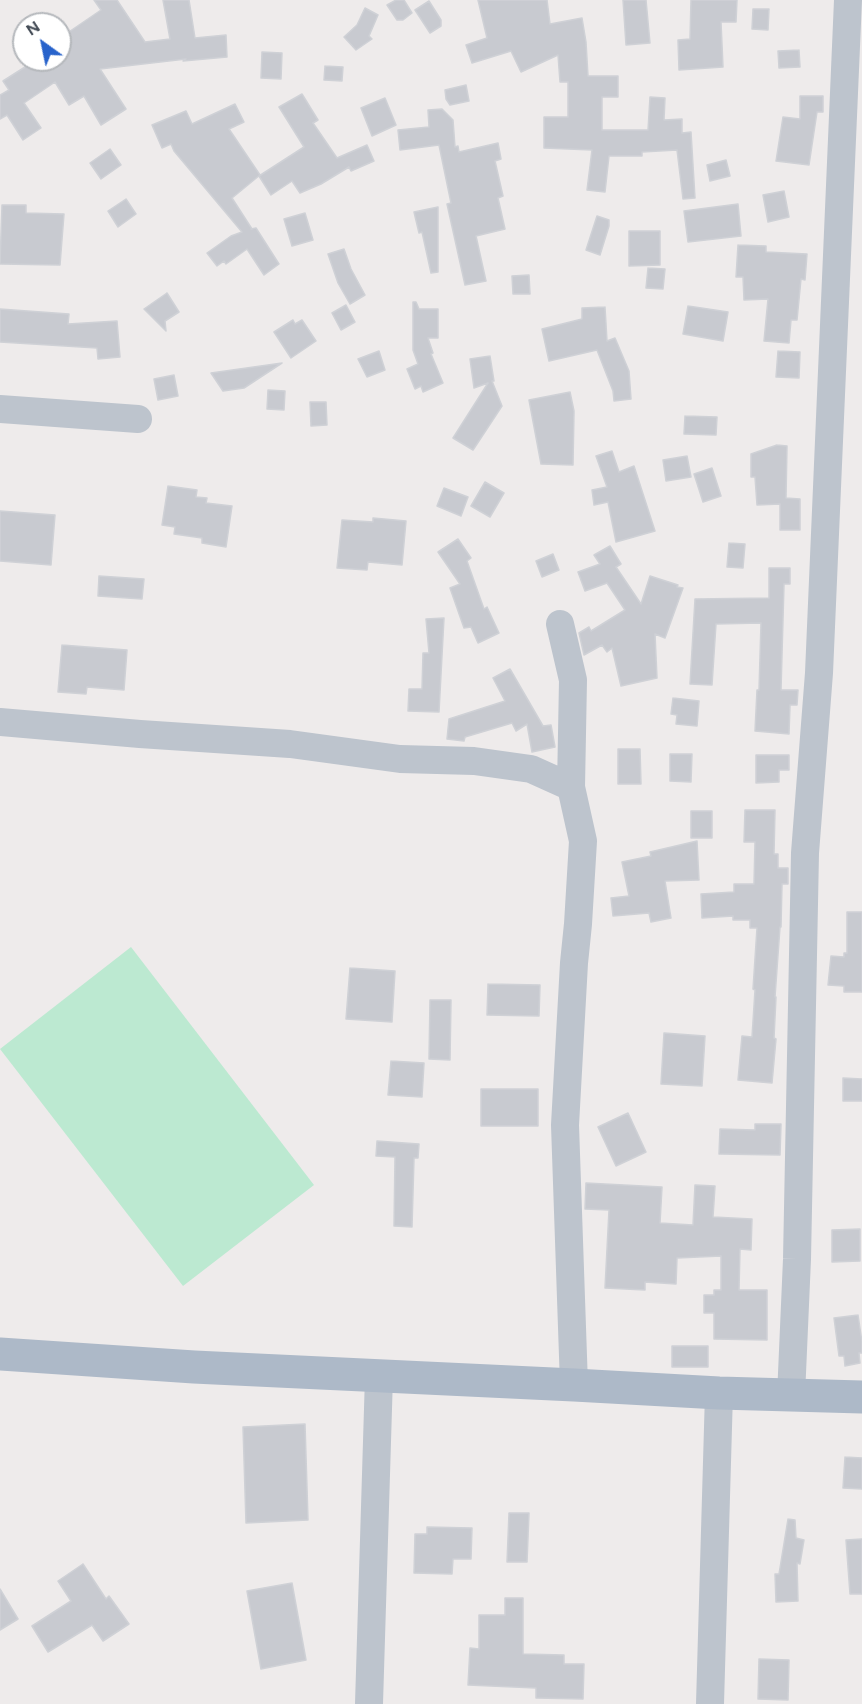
<!DOCTYPE html>
<html>
<head>
<meta charset="utf-8">
<style>
  body { margin:0 }
  #map { position:relative; width:862px; height:1704px; overflow:hidden; background:#eeebeb; font-family:Figtree,sans-serif }
  canvas { display:block }
  .north { position:absolute; left:12px; top:12px; width:60px; height:60px; box-sizing:border-box; background:#fff; border:2px solid #b5b8bc; border-radius:50%; rotate:327deg; font-size:16px; font-weight:700; line-height:24px; text-align:center; color:#454d57 }
  .north::after { content:''; display:block; margin:auto; width:21px; height:27px; background:#2863cb; clip-path:polygon(50% 0,100% 100%,50% 72%,0 100%) }
</style>
</head>
<body>
<div id="map">
<canvas width="862" height="1704"></canvas>
<div class="north">N</div>
</div>
<script>
const ctx = document.querySelector('canvas').getContext('2d');
ctx.lineJoin = 'round';
function fillPath(path, color) { ctx.fillStyle = color; ctx.fill(path, 'evenodd'); }
const poly = rows => new Path2D(rows.map(r => 'M' + r).join(''));
function trace(path, color, width, dash) { ctx.strokeStyle = color; ctx.lineWidth = width; ctx.lineCap = dash ? 'butt' : 'round'; ctx.setLineDash(dash || []); ctx.stroke(path); }
fillPath(poly([
  [131,947,314,1185,183,1286,0,1049]
]), '#bce9d1');
const building = poly([
  [94,0,117,0,145,42,170,39,163,0,189,0,195,38,226,35,227,57,183,61,186,59,100,69,126,109,101,125,84,96,69,105,55,82,24,103,41,128,23,140,7,115,0,119,0,95,9,90,3,81,36,60,60,60,60,38,101,10,94,0],
  [396,0,404,0,412,13,403,20,397,20,387,5,396,0],
  [478,0,547,0,550,24,582,18,586,42,588,76,618,76,618,97,602,97,602,130,648,130,650,97,665,98,664,120,682,119,682,133,691,132,695,198,683,199,677,150,642,152,642,156,609,156,605,192,587,190,592,150,544,148,544,117,568,117,568,82,560,82,558,55,521,72,511,51,472,63,466,45,487,38,478,0],
  [623,0,646,0,650,43,626,45,623,0],
  [691,0,737,0,736,22,721,22,723,67,679,70,678,40,690,39,691,0],
  [429,1,441,20,441,26,430,33,415,10,429,1],
  [365,8,378,15,369,36,372,39,356,50,344,37,357,25,365,8],
  [753,9,769,9,768,30,752,29,753,9],
  [799,50,800,67,779,68,778,51,799,50],
  [262,52,282,53,281,79,261,78,262,52],
  [325,66,343,67,342,81,324,80,325,66],
  [466,85,469,101,450,105,446,99,445,90,466,85],
  [302,94,318,120,313,123,337,158,367,145,374,161,351,171,349,167,321,184,300,193,292,181,271,195,259,176,304,147,279,107,302,94],
  [800,96,823,96,823,112,817,112,809,165,776,161,783,117,800,119,800,96],
  [385,98,396,125,372,136,361,108,385,98],
  [235,104,244,122,229,129,260,175,232,198,252,229,251,229,256,228,279,264,264,275,247,249,226,264,224,261,217,266,207,253,231,236,242,232,174,151,171,144,162,148,152,125,186,111,192,124,235,104],
  [442,109,453,120,455,147,458,146,459,152,498,143,501,159,495,161,503,196,498,198,505,229,476,236,486,281,465,285,447,204,451,203,439,145,400,150,398,130,429,127,428,110,442,109],
  [110,149,121,165,101,179,90,163,110,149],
  [726,160,730,176,710,181,707,165,726,160],
  [784,191,789,217,768,222,763,195,784,191],
  [126,199,136,214,118,227,108,211,126,199],
  [738,204,741,236,688,242,684,211,738,204],
  [2,205,26,205,26,213,64,214,60,265,0,264,2,205],
  [438,207,438,272,431,273,422,232,419,233,414,212,438,207],
  [305,213,313,240,292,246,284,219,305,213],
  [597,216,609,220,609,226,600,255,586,250,597,216],
  [629,231,660,231,660,265,629,266,629,231],
  [738,245,766,246,766,252,807,254,805,280,801,279,797,320,791,320,789,343,764,341,768,299,744,300,743,277,736,277,738,245],
  [344,249,351,269,365,295,350,304,338,283,328,254,344,249],
  [648,268,665,269,663,289,646,288,648,268],
  [529,275,530,294,513,294,512,276,529,275],
  [167,293,179,312,165,321,166,331,144,309,167,293],
  [413,302,416,302,419,309,438,309,438,338,428,338,433,353,431,354,443,383,423,392,421,386,415,389,407,369,418,364,413,350,413,302],
  [346,305,355,322,341,330,332,313,346,305],
  [688,306,728,312,723,341,683,334,688,306],
  [605,307,607,341,615,338,629,371,631,399,614,401,613,391,597,350,549,361,542,329,582,319,582,308,605,307],
  [0,309,69,314,68,324,117,321,120,357,98,359,97,348,0,342,0,309],
  [293,320,295,324,302,320,316,341,291,358,274,332,293,320],
  [379,351,385,370,367,377,358,359,379,351],
  [778,351,800,352,799,378,776,377,778,351],
  [490,356,494,381,492,381,502,406,473,450,453,438,488,383,474,388,470,359,490,356],
  [282,363,244,388,223,391,211,373,282,363],
  [174,375,178,396,158,400,154,379,174,375],
  [268,390,285,391,284,410,267,409,268,390],
  [570,392,574,411,573,465,541,464,529,400,570,392],
  [310,402,326,402,327,425,311,426,310,402],
  [685,416,717,417,716,435,684,434,685,416],
  [777,445,787,446,786,498,800,499,800,530,780,530,780,504,757,505,755,477,751,477,751,454,777,445],
  [612,451,619,472,634,466,655,531,616,542,608,502,594,505,592,490,607,487,596,456,612,451],
  [687,456,691,477,666,481,663,460,687,456],
  [712,468,721,496,703,502,694,474,712,468],
  [485,482,504,493,490,517,471,506,485,482],
  [168,486,197,490,196,497,207,498,206,503,232,506,226,547,202,543,202,538,174,534,175,527,162,525,168,486],
  [444,488,468,497,461,516,437,506,444,488],
  [0,511,55,515,51,565,0,561,0,511],
  [373,518,406,521,402,565,368,562,367,570,337,568,342,520,373,522,373,518],
  [458,539,471,558,467,561,484,609,487,607,499,633,478,643,471,627,464,628,450,588,460,584,438,552,458,539],
  [729,543,745,544,743,568,727,567,729,543],
  [610,546,621,564,616,567,641,604,650,576,678,585,677,587,683,588,665,638,655,634,657,678,621,686,612,648,607,652,602,645,584,655,579,633,589,627,591,631,625,610,607,583,585,591,578,572,600,564,594,555,610,546],
  [553,554,559,570,542,577,536,561,553,554],
  [769,568,790,568,790,584,784,584,781,690,798,690,797,705,790,705,789,734,755,731,757,690,759,690,761,623,716,624,712,685,690,684,695,599,769,598,769,568],
  [99,576,144,579,142,599,98,596,99,576],
  [444,618,439,712,408,711,409,689,422,689,423,653,429,653,426,619,444,618],
  [62,645,127,650,124,690,87,687,86,694,58,692,62,645],
  [510,669,543,726,551,725,555,747,532,752,527,724,516,731,512,723,465,737,464,741,447,739,449,719,505,701,493,678,510,669],
  [673,698,699,701,697,726,676,724,677,715,671,714,673,698],
  [618,749,640,749,641,784,618,784,618,749],
  [670,754,692,754,691,782,670,781,670,754],
  [756,755,789,755,789,770,779,770,779,782,756,783,756,755],
  [745,810,775,810,774,854,778,854,778,868,788,868,788,884,782,884,781,927,780,927,775,997,776,997,774,1038,776,1039,772,1083,738,1080,742,1036,752,1037,755,990,753,989,757,928,750,928,750,920,733,920,733,916,702,918,701,894,734,892,734,884,754,884,755,842,744,842,745,810],
  [691,811,712,811,712,838,691,838,691,811],
  [697,841,699,880,665,881,671,918,651,922,649,913,613,916,611,898,629,896,622,862,651,856,650,852,697,841],
  [847,912,862,912,862,992,844,992,844,986,828,985,831,956,844,957,844,953,847,953,847,912],
  [350,968,395,971,392,1022,346,1019,350,968],
  [488,984,540,985,539,1016,487,1015,488,984],
  [430,1000,451,1000,450,1060,429,1059,430,1000],
  [664,1033,705,1036,702,1086,661,1084,664,1033],
  [391,1061,424,1063,422,1097,388,1095,391,1061],
  [843,1078,862,1079,862,1101,843,1101,843,1078],
  [481,1089,538,1089,538,1126,481,1126,481,1089],
  [628,1113,646,1152,616,1166,598,1127,628,1113],
  [755,1124,781,1124,780,1155,719,1154,720,1129,755,1130,755,1124],
  [377,1141,419,1144,418,1158,414,1158,412,1227,394,1226,395,1157,376,1156,377,1141],
  [586,1183,662,1187,660,1223,693,1225,695,1185,715,1186,713,1217,752,1219,751,1250,740,1249,739,1290,767,1290,767,1340,714,1339,714,1313,704,1313,704,1295,714,1295,714,1290,721,1290,721,1256,677,1258,676,1284,645,1282,645,1290,605,1288,609,1210,585,1209,586,1183],
  [860,1229,860,1261,832,1262,832,1230,860,1229],
  [858,1315,862,1342,862,1353,859,1353,860,1363,845,1366,844,1356,839,1356,834,1318,858,1315],
  [672,1346,708,1346,708,1367,672,1367,672,1346],
  [305,1424,308,1520,246,1523,243,1427,305,1424],
  [845,1457,862,1458,862,1489,843,1488,845,1457],
  [509,1513,529,1513,527,1562,507,1562,509,1513],
  [788,1519,795,1520,796,1538,804,1540,800,1564,797,1563,798,1601,776,1602,775,1574,779,1574,788,1519],
  [427,1527,472,1528,471,1559,453,1559,452,1574,414,1573,415,1534,427,1534,427,1527],
  [862,1539,862,1594,850,1594,846,1540,862,1539],
  [83,1564,106,1599,109,1596,129,1624,103,1641,92,1625,48,1652,32,1626,71,1601,58,1581,83,1564],
  [292,1583,306,1660,261,1669,247,1591,292,1583],
  [0,1589,18,1619,0,1630,0,1589],
  [505,1598,523,1598,523,1654,564,1655,564,1664,584,1664,583,1699,536,1698,536,1688,468,1685,470,1648,479,1649,479,1615,505,1615,505,1598],
  [759,1659,789,1660,788,1700,758,1699,759,1659]
]);
fillPath(building, '#c8cad0');
trace(building, '#cfd1d6', 1.5);
trace(poly([
  [0,409,138,419],
  [560,624,573,680,571,787,583,841,578,924,574,963,565,1125,574,1385],
  [0,722,140,734,290,744,400,759,474,761,531,769,571,787],
  [791,1396,797,1259,805,853,819,673,848,0],
  [369,1704,379,1376],
  [710,1704,719,1393]
]), '#bdc4cd', 28);
trace(poly([
  [0,1354,194,1367,574,1385,719,1393,862,1397]
]), '#adb9c8', 33);
</script>
</body>
</html>
